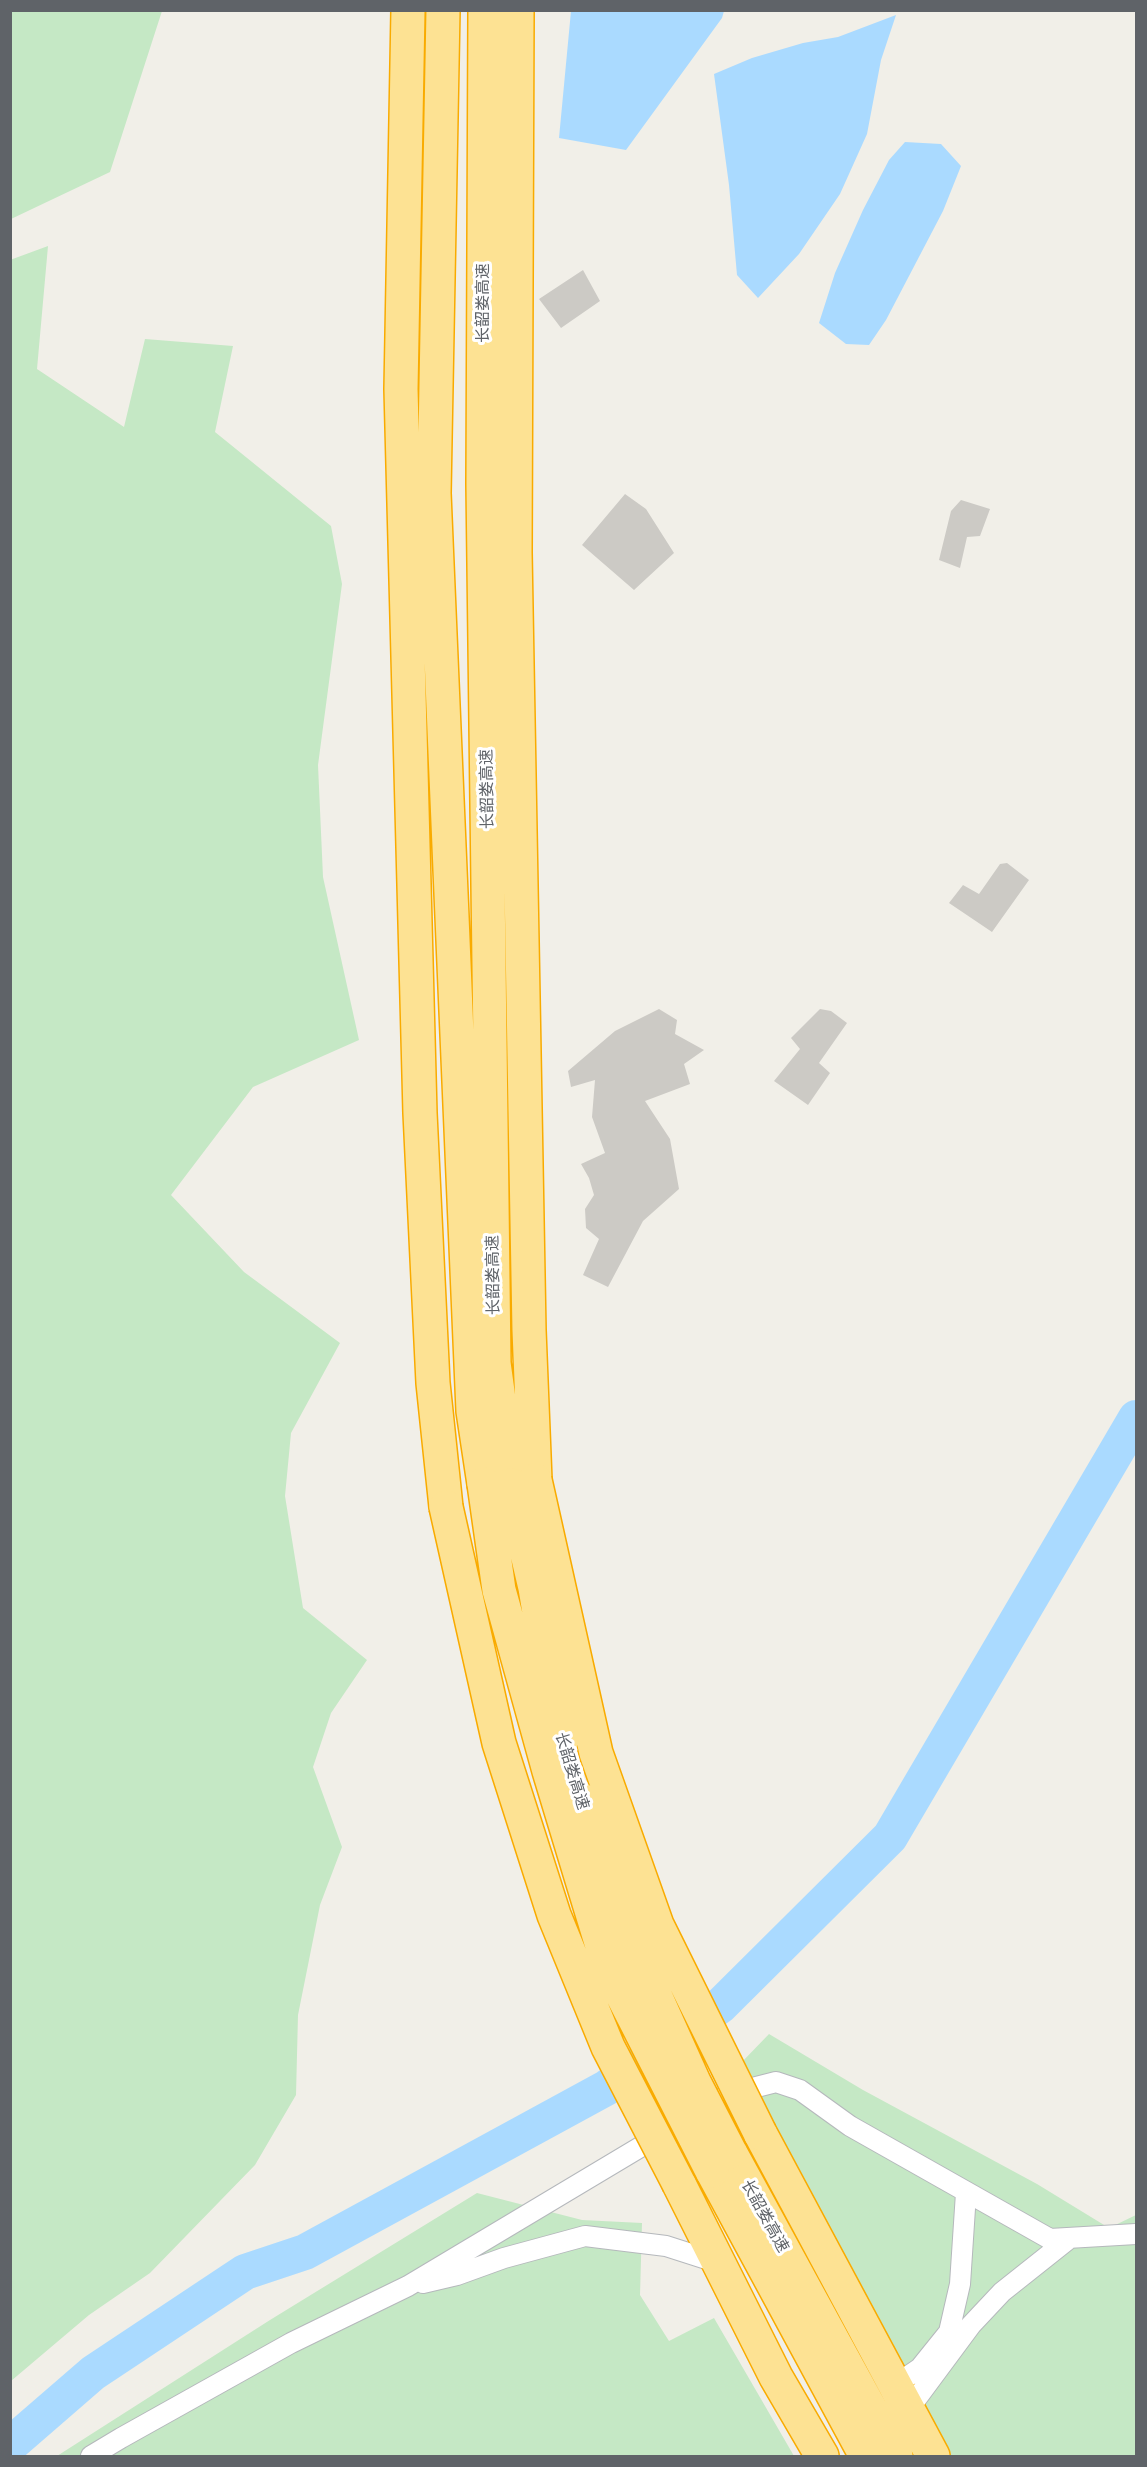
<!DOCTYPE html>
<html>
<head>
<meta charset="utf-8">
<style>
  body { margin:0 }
  #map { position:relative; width:1147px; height:2467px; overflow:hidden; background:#f1efe8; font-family:"Golos Text",sans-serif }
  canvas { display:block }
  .frame { position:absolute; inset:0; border:12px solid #5f6368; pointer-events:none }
</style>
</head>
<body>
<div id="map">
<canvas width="1147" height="2467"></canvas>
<div class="frame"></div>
</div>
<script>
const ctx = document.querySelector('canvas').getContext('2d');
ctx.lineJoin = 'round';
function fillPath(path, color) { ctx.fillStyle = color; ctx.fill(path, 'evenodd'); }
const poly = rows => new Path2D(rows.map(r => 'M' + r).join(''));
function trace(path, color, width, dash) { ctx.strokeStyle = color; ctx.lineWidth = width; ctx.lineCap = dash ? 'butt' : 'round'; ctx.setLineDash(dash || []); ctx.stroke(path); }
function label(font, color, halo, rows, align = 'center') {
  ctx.font = font + ' "Golos Text","Noto Sans SC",sans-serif'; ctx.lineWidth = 6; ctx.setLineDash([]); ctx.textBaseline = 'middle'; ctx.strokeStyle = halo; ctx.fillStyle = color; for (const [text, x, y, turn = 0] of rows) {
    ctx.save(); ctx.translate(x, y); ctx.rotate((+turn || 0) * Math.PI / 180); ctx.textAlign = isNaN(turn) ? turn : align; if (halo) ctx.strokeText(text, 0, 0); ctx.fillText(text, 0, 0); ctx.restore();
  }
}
fillPath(poly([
  [11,10,162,11,110,172,11,219],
  [48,246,37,369,124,427,145,339,233,346,215,432,331,526,342,584,318,765,323,877,359,1040,253,1087,171,1195,244,1272,340,1343,291,1433,285,1496,303,1608,367,1660,331,1713,313,1767,342,1847,320,1905,298,2015,296,2095,255,2165,150,2273,89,2315,11,2381,10,260],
  [769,2034,863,2090,1037,2184,1109,2228,1136,2215,1136,2456,950,2456,740,2064],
  [477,2193,582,2220,642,2223,640,2295,669,2341,714,2318,794,2456,57,2456,270,2320]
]), '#c5e8c5');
fillPath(poly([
  [571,11,571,10,724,11,722,18,626,150,559,138],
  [896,15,881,60,867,134,840,194,799,254,758,298,737,275,729,185,714,74,752,58,803,43,838,37],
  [905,142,941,144,961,166,943,211,886,320,869,345,846,344,819,323,835,273,863,210,889,160]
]), '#aadaff');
trace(poly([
  [10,2445,93,2373,245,2272,305,2252,606,2088,720,2006,890,1837,1136,1418]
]), '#aadaff', 36);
fillPath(poly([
  [583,270,600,301,561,328,539,299],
  [625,494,646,509,674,553,634,590,582,545],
  [961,500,990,509,980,536,967,537,960,568,939,560,951,511],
  [1007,863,1029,880,992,932,949,903,963,885,979,894,1000,864],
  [659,1009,677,1020,675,1034,704,1050,684,1064,690,1084,645,1101,670,1139,679,1189,643,1221,608,1287,583,1275,599,1239,586,1228,585,1209,594,1195,589,1178,581,1164,605,1153,592,1117,595,1080,571,1087,568,1071,615,1031],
  [820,1009,831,1011,847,1023,819,1063,830,1073,808,1105,774,1081,800,1049,791,1038]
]), '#cccac5');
const street = poly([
  [423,2283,457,2275,504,2258,585,2236,666,2246,719,2263],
  [895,2385,920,2368,949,2332,960,2284,966,2193],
  [908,2410,971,2325,1002,2292,1070,2238],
  [91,2456,121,2438,291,2343,408,2286,729,2094,776,2082,800,2090,850,2126,1050,2239,1136,2234]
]);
const highway = poly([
  [408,10,401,389,420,1113,433,1383,446,1507],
  [443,10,434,493,473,1411,484,1484],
  [485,10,483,484,494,1363,511,1485],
  [517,10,515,552,529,1330,535,1480],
  [760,2133,933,2456],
  [730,2152,896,2456],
  [712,2171,866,2456],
  [679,2184,776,2377,822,2456]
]);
trace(street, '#b5b8bc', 22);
trace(highway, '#f9ab00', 36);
trace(street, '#fff', 20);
trace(highway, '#fde293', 33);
const highwayBridge = poly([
  [535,1480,596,1753,657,1925,760,2133],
  [484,1484,499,1590,549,1771,609,1969,712,2171],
  [511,1485,535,1588,561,1743],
  [446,1507,499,1743,554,1915,608,2047,679,2184],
  [579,1798,624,1926,694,2082,730,2152]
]);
trace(highwayBridge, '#f9ab00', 36, []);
trace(highwayBridge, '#fde293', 33);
label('16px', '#5f6368', '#fff', [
  ["长韶娄高速",483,303,-90],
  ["长韶娄高速",487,789,-91],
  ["长韶娄高速",493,1275,-91],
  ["长韶娄高速",572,1771,73],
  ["长韶娄高速",765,2216,61]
]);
</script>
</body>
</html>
